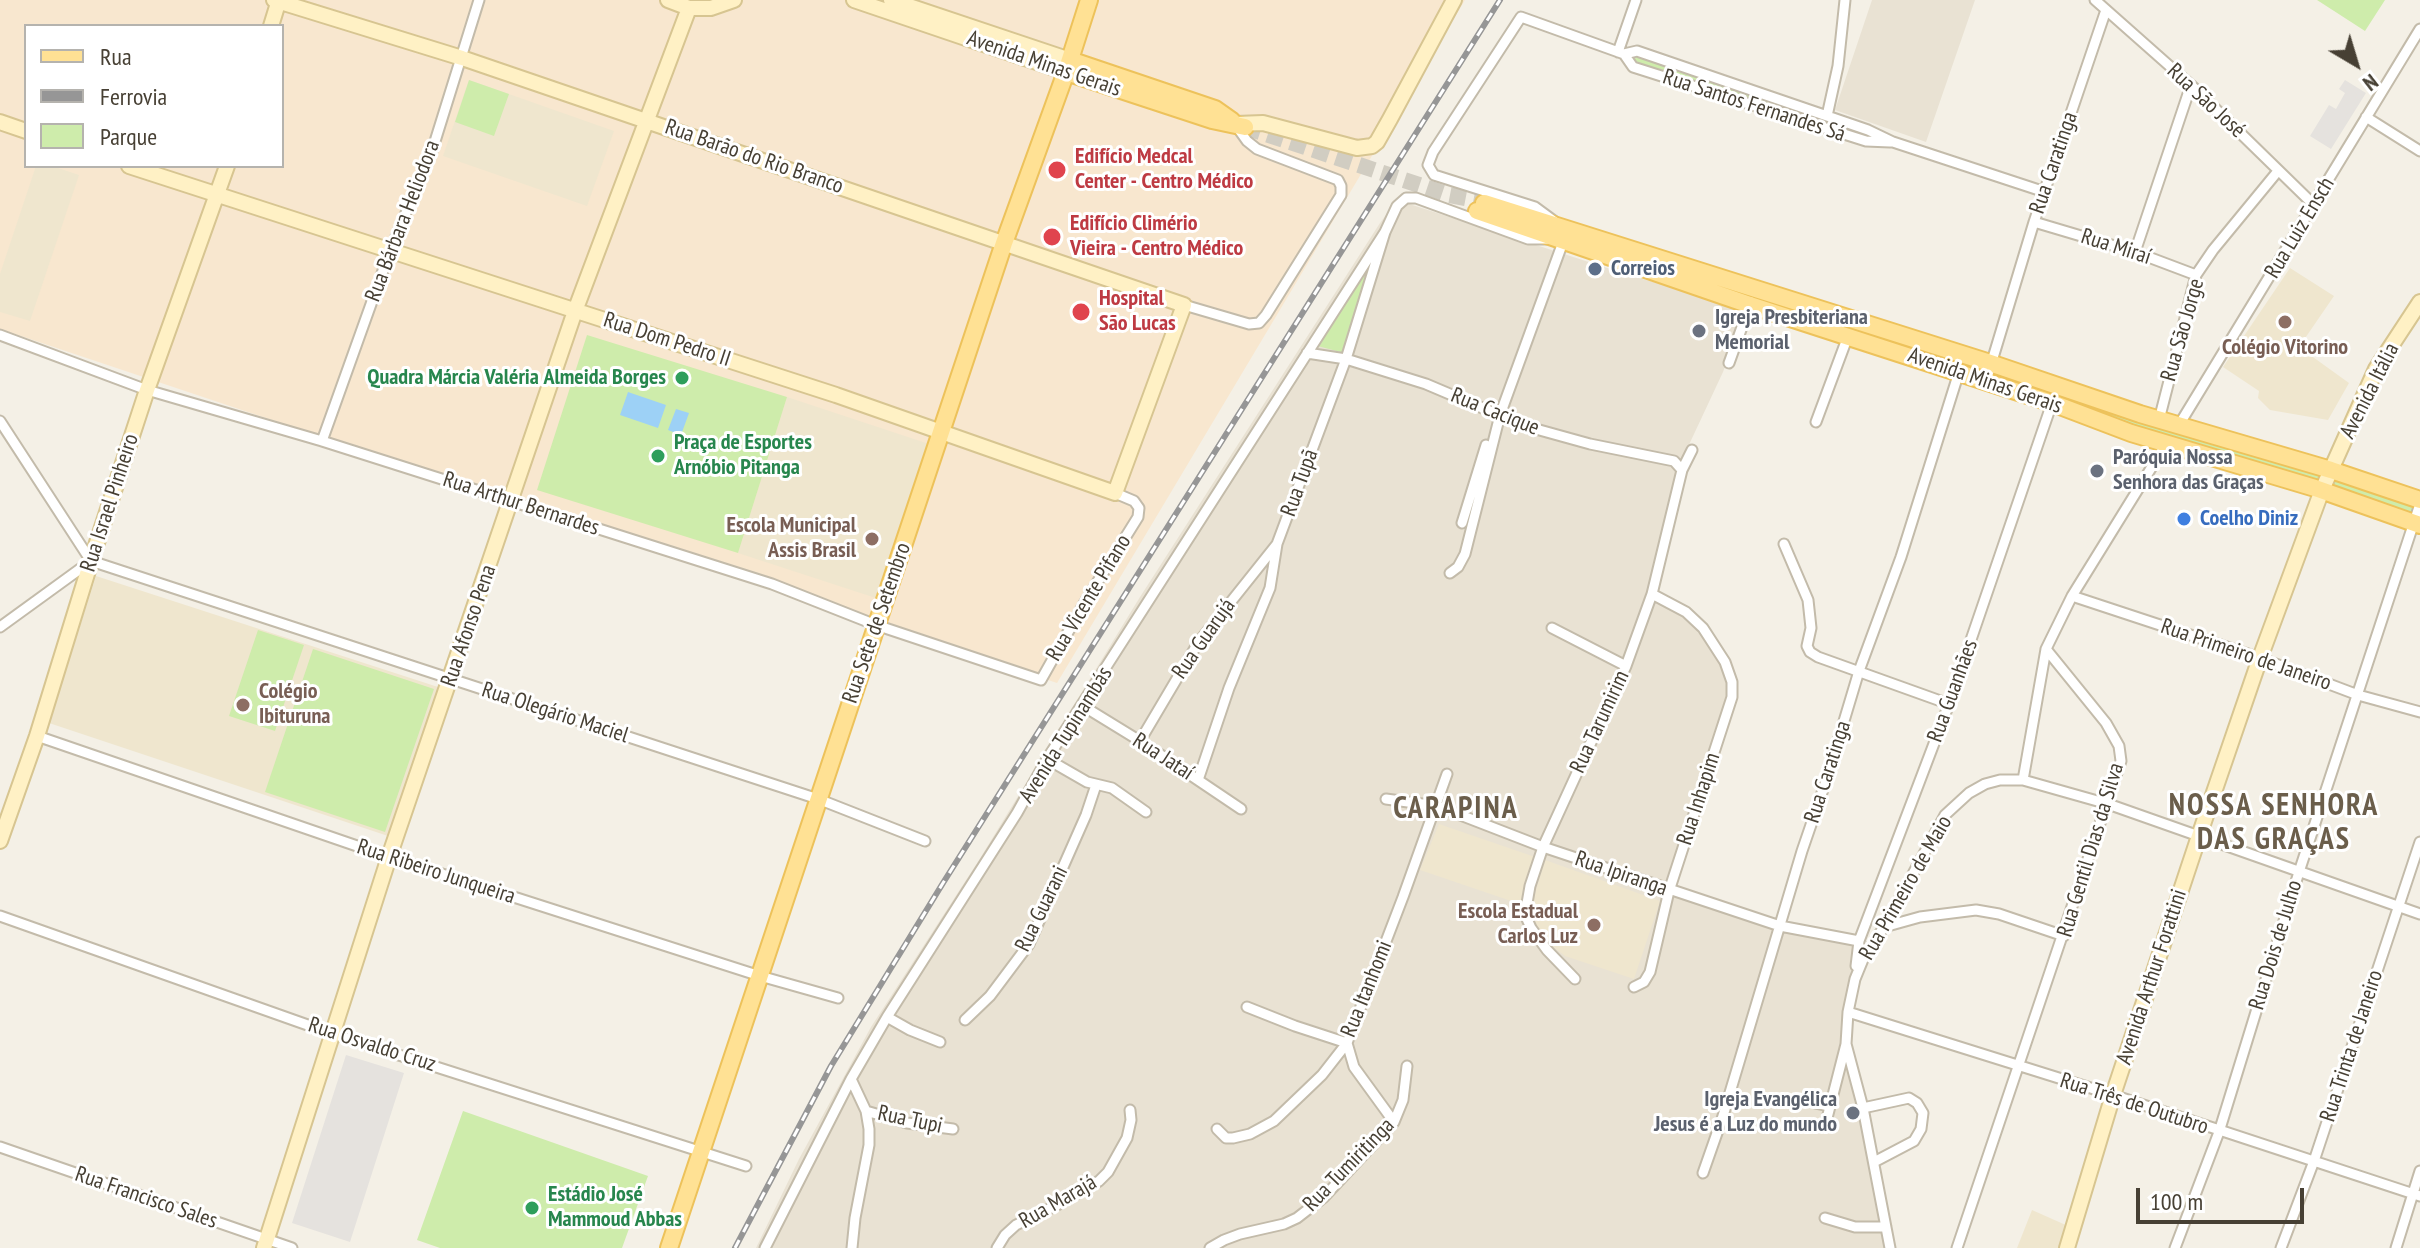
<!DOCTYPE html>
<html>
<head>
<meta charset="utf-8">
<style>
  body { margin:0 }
  #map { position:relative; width:2420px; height:1248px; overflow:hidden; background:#f4f0e6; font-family:"PT Sans Narrow",sans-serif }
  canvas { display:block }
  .legend { position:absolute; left:24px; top:24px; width:260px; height:144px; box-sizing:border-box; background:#fff; border:2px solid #b5b3ae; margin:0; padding:10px 14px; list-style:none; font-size:24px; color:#474034 }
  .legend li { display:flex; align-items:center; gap:16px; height:40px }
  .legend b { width:40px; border:2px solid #b5b3ae }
  .north { position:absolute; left:2316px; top:24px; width:80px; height:80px; -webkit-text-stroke:6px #fff; paint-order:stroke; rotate:142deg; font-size:22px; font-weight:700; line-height:32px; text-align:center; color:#474034 }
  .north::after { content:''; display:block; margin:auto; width:28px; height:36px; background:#474034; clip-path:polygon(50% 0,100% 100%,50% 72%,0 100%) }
  .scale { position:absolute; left:2136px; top:1188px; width:168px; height:36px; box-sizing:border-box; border:4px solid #474034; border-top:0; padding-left:10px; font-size:24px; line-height:28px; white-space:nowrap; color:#474034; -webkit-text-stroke:6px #fff; paint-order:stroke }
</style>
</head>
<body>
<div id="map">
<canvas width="2420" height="1248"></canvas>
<ul class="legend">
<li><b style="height:10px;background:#ffe194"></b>Rua</li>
<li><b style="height:10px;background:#969696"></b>Ferrovia</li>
<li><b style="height:22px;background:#ceecab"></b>Parque</li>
</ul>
<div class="north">N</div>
<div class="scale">100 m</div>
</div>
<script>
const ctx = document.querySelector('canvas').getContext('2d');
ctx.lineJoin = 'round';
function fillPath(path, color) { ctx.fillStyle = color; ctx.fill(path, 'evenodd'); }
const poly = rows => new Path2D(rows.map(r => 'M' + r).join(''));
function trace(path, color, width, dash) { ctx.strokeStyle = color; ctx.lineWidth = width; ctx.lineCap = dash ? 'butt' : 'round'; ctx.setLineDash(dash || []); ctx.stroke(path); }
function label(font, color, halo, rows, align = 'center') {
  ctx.font = font + ' "PT Sans Narrow",sans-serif'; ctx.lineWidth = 6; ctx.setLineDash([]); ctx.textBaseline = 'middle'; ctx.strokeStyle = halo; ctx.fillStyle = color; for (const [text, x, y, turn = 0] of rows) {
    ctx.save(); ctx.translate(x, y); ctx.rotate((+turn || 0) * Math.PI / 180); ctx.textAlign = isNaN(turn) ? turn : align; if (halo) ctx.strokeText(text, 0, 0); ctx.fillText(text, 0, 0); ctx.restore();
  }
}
fillPath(poly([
  [1872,0,1975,0,1926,142,1835,110],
  [1397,200,1635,277,1747,307,1723,372,1680,464,1646,596,1698,617,1736,674,1735,696,1668,887,1778,923,1857,942,1859,955,1843,1042,1857,1094,1886,1248,756,1248,799,1159,871,1027,979,860,1140,597,1380,223]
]), '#e9e2d3');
fillPath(poly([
  [0,0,1465,0,1057,683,0,329],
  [26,26,282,26,282,166,26,166]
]), '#f8e7cf');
fillPath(poly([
  [469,80,614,131,587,206,443,156],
  [36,166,52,166,79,175,30,321,0,312,0,274],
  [2290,268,2334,296,2299,347,2349,383,2328,420,2270,410,2258,398,2259,391,2223,367],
  [787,397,935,446,885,601,738,553],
  [96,576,438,687,388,836,49,723],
  [1439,824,1535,857,1520,904,1420,870],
  [1545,860,1660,901,1634,979,1565,956,1546,941,1533,919,1532,903],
  [2032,1210,2068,1226,2060,1248,2017,1248]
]), '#efe6ce');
fillPath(poly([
  [2317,0,2385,0,2365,31],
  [1636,55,1864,132,1865,134,1864,137,1634,63,1632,60],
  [469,80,509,94,494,136,455,122],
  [1556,230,2226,448,2290,466,2420,509,2420,518,2130,426],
  [1377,248,1344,353,1314,345],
  [587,335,787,397,738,553,537,490],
  [258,630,304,645,275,731,229,716],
  [313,649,434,689,385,832,265,792],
  [463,1111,648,1176,622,1248,440,1248,417,1240]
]), '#ceecab');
fillPath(poly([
  [2345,80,2366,93,2331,149,2310,136,2329,105,2336,109,2345,93,2339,89],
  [346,1055,404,1073,350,1242,292,1223]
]), '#e5e2de');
fillPath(poly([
  [628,392,666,405,658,428,620,415],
  [676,409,689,413,681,435,668,430]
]), '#9dd1f6');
trace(poly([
  [1245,127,1449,195,1480,201]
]), '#d1cdc2', 16, [16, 8]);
const street = poly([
  [2095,0,2191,85,2314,205],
  [1618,52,1636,0],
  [1624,54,1633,67,1866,141,1890,142],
  [1827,116,1838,66,1845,0],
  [2366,117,2420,151],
  [1554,221,1535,207,1434,175,1428,165,1433,152,1521,17,1624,54,1637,51,1868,130,1893,142,2045,192],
  [2034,222,2135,252,2196,275],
  [2135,252,2191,85],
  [1184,305,1249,324,1259,323,1266,315,1341,195,1341,186,1338,180,1257,149,1247,141,1237,127],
  [0,335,147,390,322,441,772,584,876,625,1041,680,1085,602,1138,517,1139,508,1134,501,1115,493],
  [1307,353,1346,359,1426,384,1525,426,1590,444,1674,461,1682,470],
  [1729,363,1751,302],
  [1986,381,2034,222,2106,10],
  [2159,420,2196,275,2213,250,2278,171],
  [0,421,91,561],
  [1816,422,1848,336],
  [2179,425,2420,29],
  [322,441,390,251,432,151,479,0],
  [1462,523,1486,445],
  [1784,544,1808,600,1811,628,1807,646,1810,652,1818,657,1949,704],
  [91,561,818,799,925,841],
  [1450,573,1458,567,1465,554,1500,415,1563,242],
  [2072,596,2260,658,2358,695,2420,712],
  [0,627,91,561],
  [1552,628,1626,666],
  [1083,706,1140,741,1241,809],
  [37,736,389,857,760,976,838,998],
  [1140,741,1198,643,1277,544],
  [1047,759,1087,782,1112,788,1146,812],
  [1198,780,1229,688,1270,588,1277,544,1346,359,1385,232,1397,206,1406,198,1416,198,1528,239,1547,239],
  [2023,780,2046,649],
  [1386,799,1437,806,1543,847,1780,926,1859,941],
  [0,916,333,1034,746,1166],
  [1884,927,1920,917,1976,910,1999,914,2064,936],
  [1856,966,1859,941,1949,704,2052,403],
  [1575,979,1547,950,1531,928,1527,919,1526,909,1530,886,1543,847,1626,666,1652,594,1682,470,1692,450],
  [1634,987,1644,982,1650,972,1669,891,1732,697,1732,682,1725,662,1703,628,1686,612,1652,594],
  [1247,1007,1295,1026,1347,1043,1354,1067,1394,1122],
  [1848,1012,2113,1095,2420,1196],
  [887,1017,910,1030,940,1042],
  [965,1020,990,996,1029,944,1086,815,1096,785],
  [1846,1044,1863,1108,1890,1248],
  [851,1079,866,1111,869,1129,869,1145,855,1218,852,1248],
  [1815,1103,1829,1106],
  [1863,1108,1909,1098,1917,1103,1923,1113,1921,1129,1914,1141,1874,1162],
  [866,1111,907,1123,953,1129],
  [1825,1126,1846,1044,1848,1012,1855,979,1864,957,1884,927,1945,815,1969,793,1985,784,2000,780,2023,780,2108,804,2420,914],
  [1217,1129,1226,1138,1233,1138,1250,1134,1274,1121,1322,1075,1347,1043,1403,897,1447,774],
  [0,1147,292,1248],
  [1703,1173,1723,1116,1802,851,1826,781,1859,671,1901,557,1959,372],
  [1825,1218,1855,1227,1886,1227],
  [765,1248,851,1079,887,1017,1017,813,1047,759,1385,232],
  [997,1248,1005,1235,1016,1225,1057,1205,1099,1181,1108,1172,1127,1138,1131,1120,1130,1110],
  [1210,1248,1224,1240,1240,1234,1284,1224,1297,1218,1324,1197,1394,1122,1403,1100,1407,1066],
  [1957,1248,2121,761,2119,746,2106,723,2046,649,2072,596,2166,444],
  [2175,1248,2219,1132,2299,872,2420,504],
  [2281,1248,2314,1161,2420,842],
  [2396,1248,2420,1171]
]);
const secondary = poly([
  [668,0,689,8,711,8,734,0],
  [854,0,1066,72],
  [891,0,1070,60],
  [271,26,279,0],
  [0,122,26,131],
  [1236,124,1263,123,1357,148,1372,146,1377,142,1390,119,1454,0],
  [129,166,836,395,1115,493,1184,305,462,58,274,0],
  [0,841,37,736,91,561,147,390,227,166],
  [264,1248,389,857,575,311,689,8],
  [2067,1248,2113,1095,2199,836,2260,658,2322,490,2376,369,2420,302]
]);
const primary = poly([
  [1070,60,1215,109,1232,121],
  [1066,72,1212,120,1245,127],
  [1484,203,1990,363,2140,414,2331,470,2420,500],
  [1477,211,1750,305,2052,403,2131,433,2315,488,2420,525],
  [669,1248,1004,243,1066,72,1089,0]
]);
trace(street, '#c3bbaa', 13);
trace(secondary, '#d7c591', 18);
trace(primary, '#edc25b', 20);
trace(street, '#fff', 9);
trace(secondary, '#fff1c5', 14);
trace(primary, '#ffe194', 16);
const rail = poly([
  [735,1248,831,1066,943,883,1500,0]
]);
trace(rail, '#969696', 6);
trace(rail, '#fff', 3, [9]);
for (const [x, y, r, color] of [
  [1057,170,10,"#e0444e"],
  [1052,237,10,"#e0444e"],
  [1595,269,8,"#5c6f8a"],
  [1081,312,10,"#e0444e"],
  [2285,322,8,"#8d6e63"],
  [1699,331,8,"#6b7280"],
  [682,378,8,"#2e9e5b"],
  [658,456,8,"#2e9e5b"],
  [2097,471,8,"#6b7280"],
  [2184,519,8,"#3f7fe0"],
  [872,539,8,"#8d6e63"],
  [243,705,8,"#8d6e63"],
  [1594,925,8,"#8d6e63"],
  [1853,1113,8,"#6b7280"],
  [532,1208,8,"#2e9e5b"]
]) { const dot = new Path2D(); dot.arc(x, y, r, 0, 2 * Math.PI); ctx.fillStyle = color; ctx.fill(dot); trace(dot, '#fff', 3); }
label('22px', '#474034', '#fff', [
  ["Avenida Minas Gerais",1044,64,19],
  ["Rua São José",2206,101,43],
  ["Rua Santos Fernandes Sá",1754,106,18],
  ["Rua Barão do Rio Branco",754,157,19],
  ["Rua Caratinga",2054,163,-71],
  ["Rua Bárbara Heliodora",403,221,-69],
  ["Rua Luiz Ensch",2300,228,-59],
  ["Rua Miraí",2116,247,18],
  ["Rua São Jorge",2183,330,-74],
  ["Rua Dom Pedro II",667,340,18],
  ["Avenida Minas Gerais",1985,381,19],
  ["Avenida Itália",2370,391,-63],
  ["Rua Cacique",1495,412,22],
  ["Rua Tupã",1300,483,-70],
  ["Rua Israel Pinheiro",110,503,-72],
  ["Rua Arthur Bernardes",521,504,18],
  ["Rua Vicente Pifano",1089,598,-59],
  ["Rua Sete de Setembro",877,623,-71],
  ["Rua Afonso Pena",469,626,-71],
  ["Rua Guarujá",1204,639,-55],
  ["Rua Primeiro de Janeiro",2246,655,19],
  ["Rua Guanhães",1953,691,-70],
  ["Rua Olegário Maciel",555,713,18],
  ["Rua Tarumirim",1600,722,-65],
  ["Avenida Tupinambás",1066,735,-58],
  ["Rua Jataí",1163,757,33],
  ["Rua Caratinga",1828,772,-72],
  ["Rua Inhapim",1699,799,-72],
  ["Rua Gentil Dias da Silva",2091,850,-73],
  ["Rua Ribeiro Junqueira",436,872,18],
  ["Rua Ipiranga",1621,874,19],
  ["Rua Primeiro de Maio",1906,888,-60],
  ["Rua Guarani",1042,909,-64],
  ["Rua Dois de Julho",2276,945,-73],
  ["Avenida Arthur Forattini",2152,977,-72],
  ["Rua Itanhomi",1367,989,-68],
  ["Rua Osvaldo Cruz",372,1045,18],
  ["Rua Trinta de Janeiro",2352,1046,-72],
  ["Rua Três de Outubro",2134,1104,18],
  ["Rua Tupi",910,1120,12],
  ["Rua Tumiritinga",1349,1165,-46],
  ["Rua Francisco Sales",146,1198,19],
  ["Rua Marajá",1058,1202,-30]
]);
label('bold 22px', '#be3a42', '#fff', [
  ["Edifício Medcal",1075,157],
  ["Center - Centro Médico",1075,182],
  ["Edifício Climério",1070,224],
  ["Vieira - Centro Médico",1070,249],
  ["Hospital",1099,299],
  ["São Lucas",1099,324]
], 'left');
label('bold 22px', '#4e5e75', '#fff', [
  ["Correios",1611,269]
], 'left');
label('bold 22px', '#5b616d', '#fff', [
  ["Igreja Presbiteriana",1715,318],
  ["Memorial",1715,343],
  ["Paróquia Nossa",2113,458],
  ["Senhora das Graças",2113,483],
  ["Igreja Evangélica",1837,1100,"right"],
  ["Jesus é a Luz do mundo",1837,1125,"right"]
], 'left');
label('bold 22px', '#785e54', '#fff', [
  ["Colégio Vitorino",2285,348,"center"],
  ["Escola Municipal",856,526],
  ["Assis Brasil",856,551],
  ["Colégio",259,692,"left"],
  ["Ibituruna",259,717,"left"],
  ["Escola Estadual",1578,912],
  ["Carlos Luz",1578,937]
], 'right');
label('bold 22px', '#27864d', '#fff', [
  ["Quadra Márcia Valéria Almeida Borges",666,378,"right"],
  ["Praça de Esportes",674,443],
  ["Arnóbio Pitanga",674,468],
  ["Estádio José",548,1195],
  ["Mammoud Abbas",548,1220]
], 'left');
label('bold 22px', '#366cbe', '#fff', [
  ["Coelho Diniz",2200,519]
], 'left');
ctx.letterSpacing = '2px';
label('bold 30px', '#6b5e4b', '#fff', [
  ["NOSSA SENHORA",2274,806],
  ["DAS GRAÇAS",2274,840],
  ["CARAPINA",1456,809]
]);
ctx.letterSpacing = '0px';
</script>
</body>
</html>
